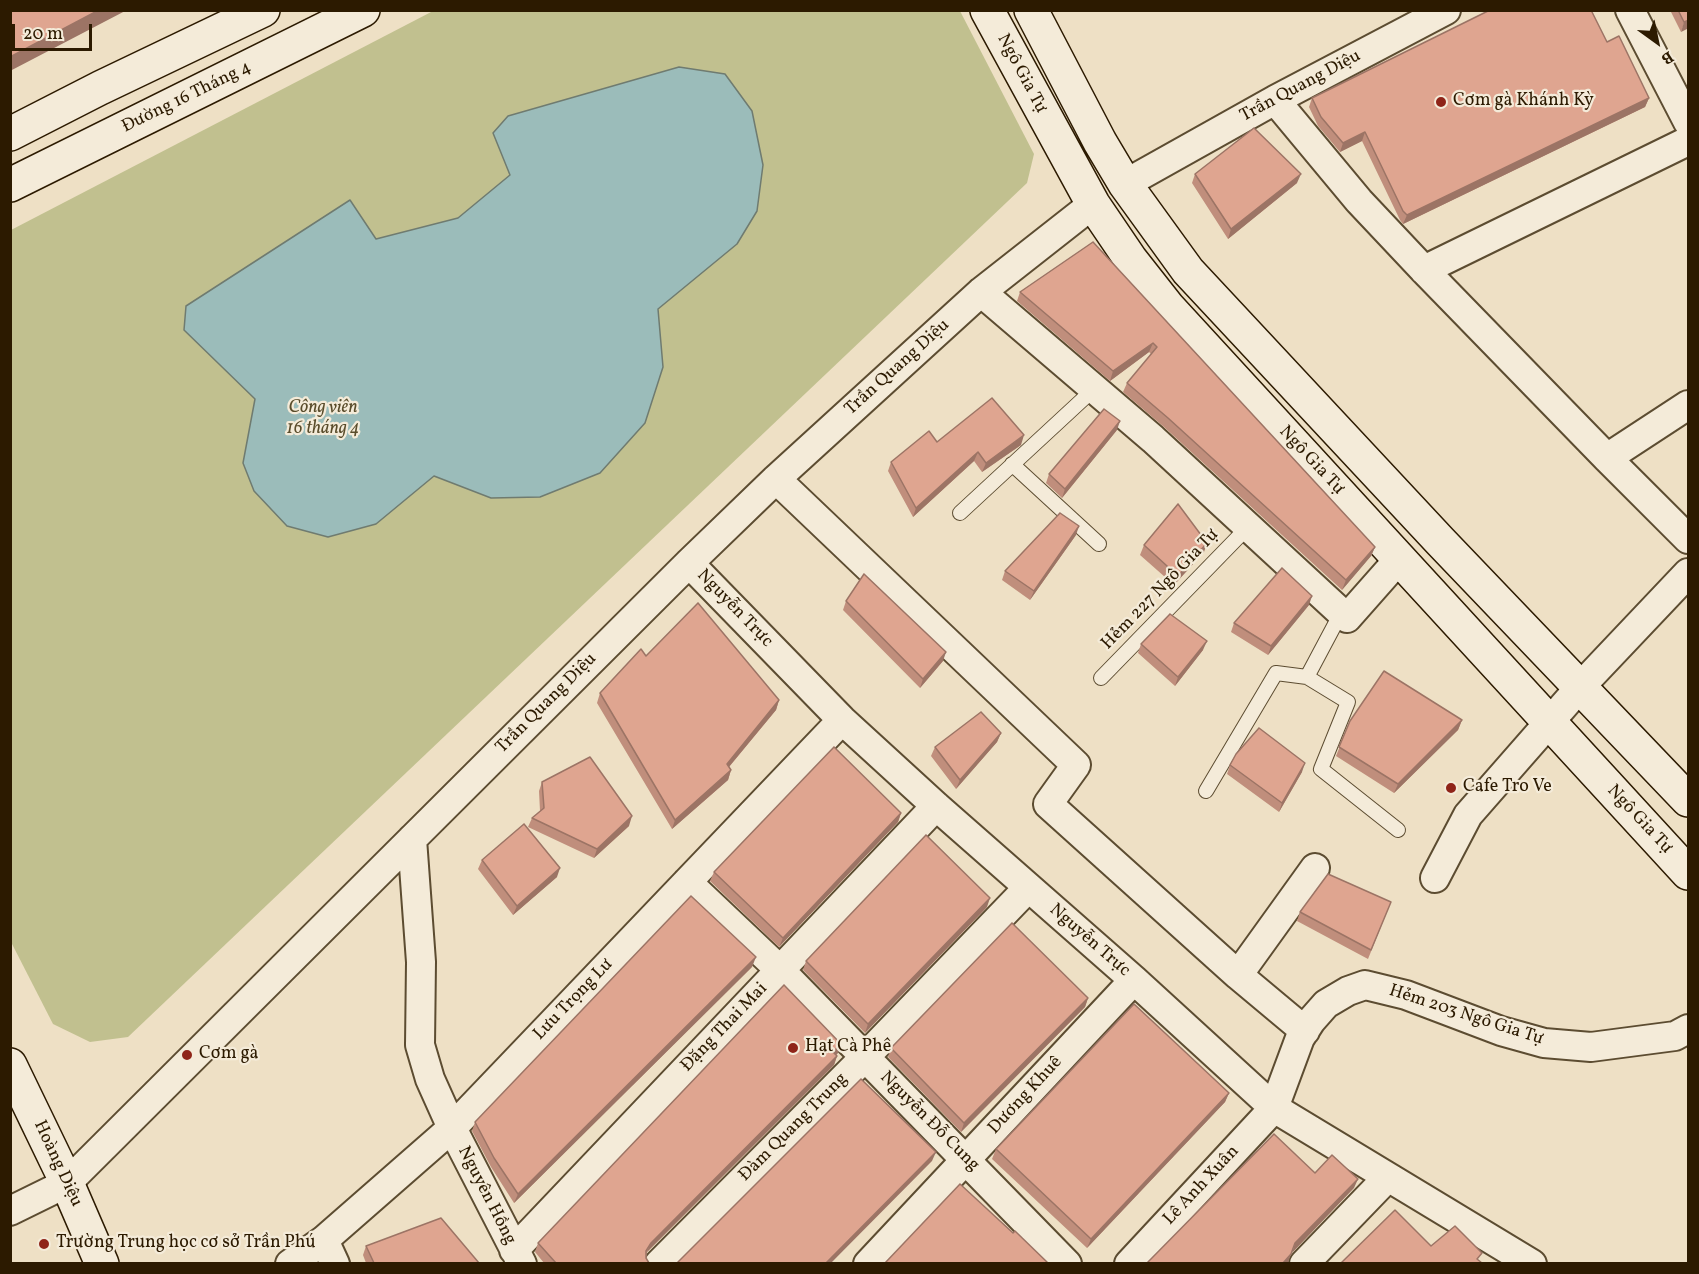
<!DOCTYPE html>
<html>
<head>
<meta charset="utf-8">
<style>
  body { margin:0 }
  #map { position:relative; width:1699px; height:1274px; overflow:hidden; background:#eee0c5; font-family:Vollkorn,serif }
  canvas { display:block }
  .frame { position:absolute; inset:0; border:12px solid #2c1a00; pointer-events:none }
  .north { position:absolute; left:1627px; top:12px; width:60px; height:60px; -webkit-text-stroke:4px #f4ebd9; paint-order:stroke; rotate:147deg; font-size:16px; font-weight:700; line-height:24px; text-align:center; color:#2c1a00 }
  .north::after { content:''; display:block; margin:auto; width:21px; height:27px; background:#2c1a00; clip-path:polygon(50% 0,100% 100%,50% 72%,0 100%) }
  .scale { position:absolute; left:12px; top:24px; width:80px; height:27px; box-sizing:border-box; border:3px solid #2c1a00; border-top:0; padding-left:8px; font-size:18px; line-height:21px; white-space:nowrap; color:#2c1a00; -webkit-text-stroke:4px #f4ebd9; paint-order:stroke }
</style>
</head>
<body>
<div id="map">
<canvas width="1699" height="1274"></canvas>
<div class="frame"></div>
<div class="north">B</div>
<div class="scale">20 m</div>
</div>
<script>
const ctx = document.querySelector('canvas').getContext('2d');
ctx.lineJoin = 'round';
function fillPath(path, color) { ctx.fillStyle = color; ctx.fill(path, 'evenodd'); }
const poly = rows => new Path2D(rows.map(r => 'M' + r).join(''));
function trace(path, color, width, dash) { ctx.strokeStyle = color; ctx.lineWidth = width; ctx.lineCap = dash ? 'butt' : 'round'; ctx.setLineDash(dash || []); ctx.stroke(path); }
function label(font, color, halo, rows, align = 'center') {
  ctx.font = font + ' Vollkorn,serif'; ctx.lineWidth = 4.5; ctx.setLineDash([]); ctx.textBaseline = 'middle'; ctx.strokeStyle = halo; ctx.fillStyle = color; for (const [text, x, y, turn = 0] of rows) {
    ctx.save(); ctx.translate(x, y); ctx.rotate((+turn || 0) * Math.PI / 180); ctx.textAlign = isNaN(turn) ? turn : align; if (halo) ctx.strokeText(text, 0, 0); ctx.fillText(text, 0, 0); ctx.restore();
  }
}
fillPath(poly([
  [433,11,960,11,1034,154,1027,183,128,1037,90,1042,53,1024,11,942,11,230]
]), '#c1c08f');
const water = poly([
  [679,67,725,74,752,111,763,165,757,211,737,244,658,309,663,367,645,423,600,473,540,497,491,498,434,476,376,524,328,537,287,526,254,491,243,463,255,399,184,330,186,306,350,200,376,239,458,218,510,175,493,133,508,116,679,67]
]);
fillPath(water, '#9bbcba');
trace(water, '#6f7b70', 1.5);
const lane = poly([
  [1012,464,1099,544],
  [960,513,1094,389],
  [1307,677,1348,702,1321,769,1398,830],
  [1101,678,1248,527],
  [1206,791,1276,673,1307,677,1341,613]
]);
const street = poly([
  [1630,10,1688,122],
  [1275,100,1359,201,1424,270,1607,458,1688,539],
  [1125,184,1275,100,1446,10],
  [1424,270,1688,141],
  [981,292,1153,439,1347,618,1400,558],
  [1607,458,1688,405],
  [776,479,1076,765,1048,804,1238,975],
  [689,563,842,720,936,806,1134,980,1274,1108,1532,1264],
  [412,839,421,962,420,1045,430,1079,452,1128,522,1264],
  [1435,878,1468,815,1581,686,1688,573],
  [687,882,780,970,1067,1264],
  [1305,1031,1238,975,1315,868],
  [10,1211,67,1183,689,563,776,479,981,292,1093,204],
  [324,1240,335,1264],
  [514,1250,936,806],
  [290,1264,324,1240,452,1128,842,720],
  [659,1264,865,1057,1028,888],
  [868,1264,1134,980],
  [1129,1264,1274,1108,1300,1038,1311,1021,1326,1004,1348,991,1365,985,1406,995,1501,1031,1544,1043,1591,1047,1675,1036,1688,1029],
  [1304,1264,1388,1177]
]);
const secondary = poly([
  [987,10,1093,204,1131,260,1168,307,1688,873],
  [1031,10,1100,142,1125,184,1188,271,1440,541,1688,800],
  [10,134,100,88,263,10],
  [10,185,363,10],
  [10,1065,67,1183,102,1264]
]);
trace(lane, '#5c4c31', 16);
trace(street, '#5c4c31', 32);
trace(secondary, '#2c1a00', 36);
trace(lane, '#f4ebd9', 14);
trace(street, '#f4ebd9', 28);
trace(secondary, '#f4ebd9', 33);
fillPath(poly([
  [1670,10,1689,10,1681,32],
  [1607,42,1649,98,1645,107,1403,224,1400,220,1362,141,1340,152,1318,126,1309,107,1312,98],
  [1195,174,1297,183,1228,239,1192,183],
  [1093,242,1375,547,1371,556,1342,590,1164,427,1123,392,1127,383,1151,354,1149,352,1110,381,1017,301,1020,292],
  [1117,430,1062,498,1046,483,1049,474],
  [937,442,1021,445,982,472,974,461,913,517,888,471,891,462],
  [1076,535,1030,600,1002,580,1005,571],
  [1144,545,1204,552,1174,585,1140,555],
  [846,601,943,661,920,688,843,610],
  [1309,605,1268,655,1231,632,1234,623],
  [1141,644,1203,650,1175,686,1138,653],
  [646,656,779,700,776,710,729,767,731,770,728,780,672,829,597,703,600,693],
  [1462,720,1458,730,1394,793,1336,756,1350,721],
  [1001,733,997,742,956,789,931,756,935,747],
  [1230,765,1302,772,1279,812,1227,774],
  [542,782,629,826,594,858,528,827,532,818,540,811,539,791],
  [901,813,898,822,779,947,710,881,714,872],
  [482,860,557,877,513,915,478,869],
  [1391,902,1368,959,1297,921,1300,912],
  [987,907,865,1033,803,970,806,961],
  [752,967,514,1203,491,1167,472,1131,475,1122],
  [1088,998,1085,1007,961,1132,888,1057,891,1048],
  [838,1053,836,1055,837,1056,834,1065,647,1252,646,1258,649,1263,544,1263,535,1252,538,1243],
  [1229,1093,1225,1102,1087,1248,992,1159,996,1149],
  [366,1246,479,1263,366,1263,363,1255]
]), '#c08e7c');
fillPath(poly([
  [99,10,127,10,10,71,10,57],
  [1689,20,1689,28,1681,32,1684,22],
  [1649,98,1645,107,1403,224,1407,215],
  [1365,132,1362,141,1340,152,1343,143],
  [1301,174,1297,183,1228,239,1231,229],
  [1153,343,1149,352,1110,381,1113,371],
  [1120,421,1117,430,1062,498,1065,489],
  [1024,435,1021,445,982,472,986,463],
  [978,452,974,461,913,517,916,508],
  [1079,526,1076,535,1030,600,1034,591],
  [1207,543,1204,552,1174,585,1178,576],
  [1375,547,1371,556,1342,590,1346,580],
  [1312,596,1309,605,1268,655,1271,646],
  [1207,641,1203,650,1175,686,1178,677],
  [946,652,943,661,920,688,923,679],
  [779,700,776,710,723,774,727,764],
  [1462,720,1458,730,1394,793,1398,784],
  [1001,733,997,742,956,789,960,780],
  [1305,763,1302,772,1279,812,1282,803],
  [731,770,728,780,672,829,675,820],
  [901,813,898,822,779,947,783,938],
  [632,816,629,826,594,858,597,849],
  [560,868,557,877,513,915,517,906],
  [990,898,987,907,865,1033,868,1024],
  [756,957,752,967,514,1203,518,1194],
  [1088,998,1085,1007,961,1132,964,1123],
  [841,1044,838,1053,830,1061,833,1052],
  [837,1056,834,1065,647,1252,643,1260,651,1243],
  [1229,1093,1225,1102,1087,1248,1091,1239],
  [936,1152,932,1161,831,1263,826,1263],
  [1358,1179,1354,1188,1292,1253,1295,1243],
  [1291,1254,1288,1263,1283,1263]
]), '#9c7465');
const building = poly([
  [10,10,99,10,10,57,10,10],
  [1490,10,1591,10,1607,42,1619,36,1649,98,1407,215,1403,211,1365,132,1343,143,1321,117,1312,98,1490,10],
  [1678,10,1689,10,1689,20,1684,22,1678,10],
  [1254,128,1301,174,1231,229,1195,174,1254,128],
  [1093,242,1375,547,1346,580,1168,418,1127,383,1157,347,1153,343,1113,371,1020,292,1093,242],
  [992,398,1024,435,986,463,978,452,916,508,891,462,929,431,937,442,992,398],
  [1104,409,1120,421,1065,489,1049,474,1104,409],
  [1178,504,1207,543,1178,576,1144,545,1178,504],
  [1060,513,1079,526,1034,591,1005,571,1060,513],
  [1282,568,1312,596,1271,646,1234,623,1282,568],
  [864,574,946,652,923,679,846,601,864,574],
  [698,603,779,700,727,764,731,770,675,820,600,693,641,649,646,656,698,603],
  [1170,614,1207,641,1178,677,1141,644,1170,614],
  [1384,671,1462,720,1398,784,1339,747,1350,721,1384,671],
  [981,712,1001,733,960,780,935,747,981,712],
  [1259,728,1305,763,1282,803,1230,765,1236,754,1259,728],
  [834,747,901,813,783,938,714,872,834,747],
  [590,757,632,816,597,849,532,818,544,808,542,782,590,757],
  [524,824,560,868,517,906,482,860,524,824],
  [926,835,990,898,868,1024,806,961,926,835],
  [1328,874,1391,902,1371,950,1300,912,1328,874],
  [691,896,756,957,518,1194,494,1158,475,1122,691,896],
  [1012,923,1088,998,964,1123,891,1048,1012,923],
  [784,985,841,1044,833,1052,837,1056,651,1243,646,1251,646,1258,649,1263,556,1263,538,1243,784,985],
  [1134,1004,1229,1093,1091,1239,996,1149,1134,1004],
  [861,1079,936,1152,826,1263,677,1263,861,1079],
  [1274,1134,1315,1173,1332,1155,1358,1179,1295,1243,1291,1254,1283,1263,1147,1263,1274,1134],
  [960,1184,1013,1233,1015,1231,1048,1263,885,1263,960,1184],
  [1395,1210,1431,1246,1455,1226,1482,1253,1477,1259,1482,1263,1341,1263,1395,1210],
  [441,1218,479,1263,374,1263,366,1246,441,1218]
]);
fillPath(building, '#dfa590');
trace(building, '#9c7465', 1.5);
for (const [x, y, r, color] of [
  [1441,102,6,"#8f2418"],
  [1451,788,6,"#8f2418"],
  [793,1048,6,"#8f2418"],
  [187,1055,6,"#8f2418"],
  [44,1244,6,"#8f2418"]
]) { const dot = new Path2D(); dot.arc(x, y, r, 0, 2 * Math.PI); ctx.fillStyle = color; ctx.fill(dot); trace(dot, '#f4ebd9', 2); }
label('18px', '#2c1a00', '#f4ebd9', [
  ["Ngô Gia Tự",1021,74,62],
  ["Trần Quang Diệu",1301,87,-28],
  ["Đường 16 Tháng 4",187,98,-26],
  ["Trần Quang Diệu",898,368,-42],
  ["Ngô Gia Tự",1311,461,47],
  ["Hẻm 227 Ngô Gia Tự",1161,590,-46],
  ["Nguyễn Trực",734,609,46],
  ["Trần Quang Diệu",547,704,-45],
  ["Ngô Gia Tự",1639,820,47],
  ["Nguyễn Trực",1089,941,41],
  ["Lưu Trọng Lư",574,1000,-46],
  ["Hẻm 203 Ngô Gia Tự",1466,1016,18],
  ["Đặng Thai Mai",725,1028,-46],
  ["Dương Khuê",1026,1096,-47],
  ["Nguyễn Đỗ Cung",929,1122,45],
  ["Đàm Quang Trung",794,1128,-45],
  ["Hoàng Diệu",57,1164,65],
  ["Lê Anh Xuân",1202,1186,-47],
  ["Nguyên Hồng",486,1196,63]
]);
label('18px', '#2c1a00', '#f4ebd9', [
  ["Cơm gà Khánh Kỳ",1453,102],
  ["Cafe Tro Ve",1463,788],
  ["Hạt Cà Phê",805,1048],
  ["Cơm gà",199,1055],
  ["Trường Trung học cơ sở Trần Phú",56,1244]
], 'left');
label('italic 18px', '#594c2b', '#f4ebd9', [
  ["Công viên",323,409],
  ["16 tháng 4",323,430]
]);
</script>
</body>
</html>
